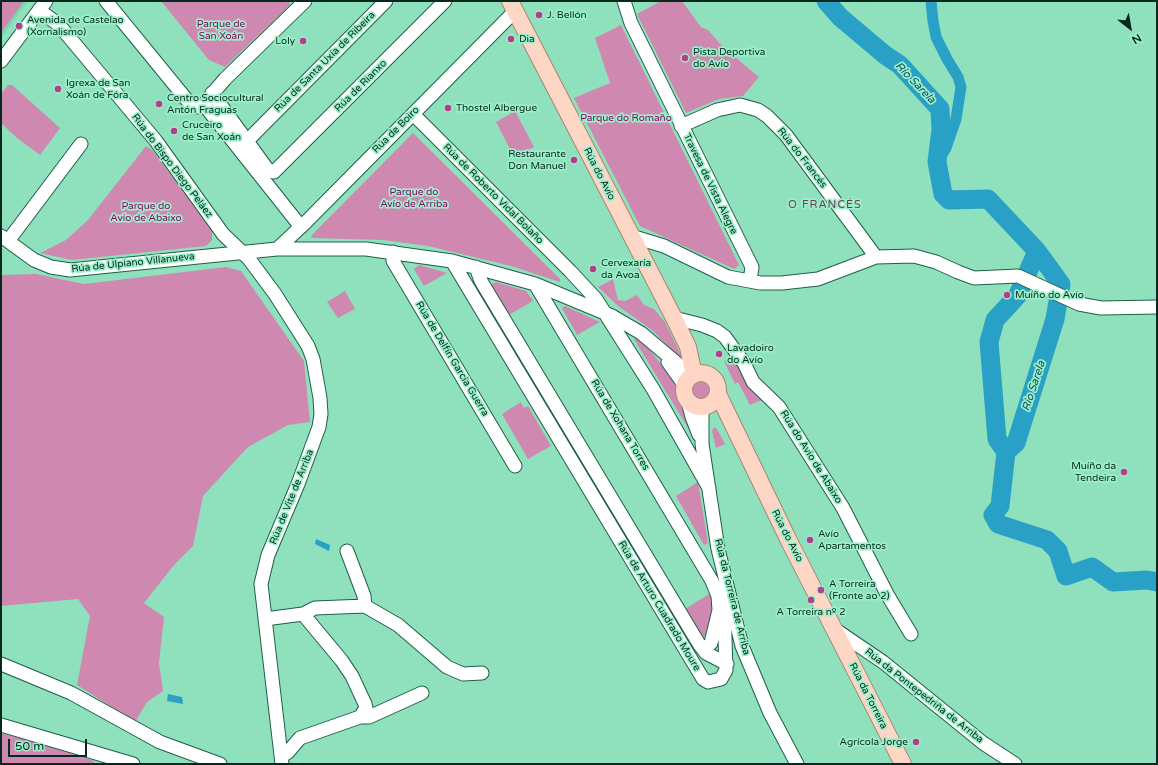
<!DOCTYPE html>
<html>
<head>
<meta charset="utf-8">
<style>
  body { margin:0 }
  #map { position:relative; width:1158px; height:765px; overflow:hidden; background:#8ee1bc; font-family:"Varela Round",sans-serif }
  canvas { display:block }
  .frame { position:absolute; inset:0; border:2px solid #05291c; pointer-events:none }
  .north { position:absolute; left:1110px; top:8px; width:40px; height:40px; -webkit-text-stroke:3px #9befc9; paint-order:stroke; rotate:149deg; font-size:11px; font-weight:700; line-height:16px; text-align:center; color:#05291c }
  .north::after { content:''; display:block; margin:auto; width:14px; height:18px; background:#05291c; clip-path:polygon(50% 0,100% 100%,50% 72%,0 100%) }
  .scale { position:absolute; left:8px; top:739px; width:79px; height:18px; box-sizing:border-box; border:2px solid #05291c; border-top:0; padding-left:5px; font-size:12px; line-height:14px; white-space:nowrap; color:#05291c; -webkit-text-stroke:3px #9befc9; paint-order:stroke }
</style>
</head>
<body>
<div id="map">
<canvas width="1158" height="765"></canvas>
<div class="frame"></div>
<div class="north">N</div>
<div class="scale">50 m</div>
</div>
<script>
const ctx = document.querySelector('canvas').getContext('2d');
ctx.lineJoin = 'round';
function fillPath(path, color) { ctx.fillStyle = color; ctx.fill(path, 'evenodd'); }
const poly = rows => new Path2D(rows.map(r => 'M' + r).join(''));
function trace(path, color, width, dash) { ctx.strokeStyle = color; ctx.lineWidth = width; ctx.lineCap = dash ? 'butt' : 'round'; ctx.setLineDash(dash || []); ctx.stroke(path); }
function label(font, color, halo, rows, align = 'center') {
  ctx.font = font + ' "Varela Round",sans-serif'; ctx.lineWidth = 3.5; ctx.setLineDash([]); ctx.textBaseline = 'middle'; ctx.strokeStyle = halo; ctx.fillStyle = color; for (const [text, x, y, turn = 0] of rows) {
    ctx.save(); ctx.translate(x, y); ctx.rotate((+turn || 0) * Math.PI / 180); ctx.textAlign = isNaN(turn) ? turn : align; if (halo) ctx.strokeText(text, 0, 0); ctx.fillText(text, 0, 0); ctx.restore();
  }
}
fillPath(poly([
  [1,1,28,1,1,38]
]), '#7ad7af');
fillPath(poly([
  [1,1,24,1,1,33],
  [161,1,290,1,289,6,225,67,209,60],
  [661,1,682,1,701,27,708,30,723,47,759,77,743,96,719,99,686,113,637,14],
  [621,25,739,265,734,269,640,226,574,98,610,83,595,38],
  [8,85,12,85,60,128,40,155,17,138,1,123,1,94],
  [515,111,534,147,514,157,496,122],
  [413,133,560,279,560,282,511,266,428,246,383,240,311,238,312,235],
  [146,146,153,151,212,230,212,240,206,246,72,260,40,253,66,240,88,220],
  [419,265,447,273,424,286,414,269],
  [226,267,241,271,304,361,310,422,288,425,248,447,203,496,193,546,174,565,144,603,164,617,159,663,163,691,147,702,135,722,77,685,90,616,78,599,1,606,1,275,36,274,84,284],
  [613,279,618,300,625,301,637,295,644,305,654,309,665,322,682,357,673,351,652,330,618,306,598,287],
  [496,282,526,291,533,301,507,316,492,290,492,284],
  [345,291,355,309,338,318,327,302],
  [565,306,600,322,577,335,562,308],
  [634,339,640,339,645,344,674,380,678,397,696,441],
  [733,355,743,377,764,399,750,405,738,382,735,384,724,361],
  '691 389a11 11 0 1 1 22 0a11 11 0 1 1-22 0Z',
  [521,402,524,408,528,406,551,446,528,459,502,414],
  [714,427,717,429,725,444,716,448,712,431],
  [698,482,708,543,704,545,676,496],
  [711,593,714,601,708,634,703,637,685,609],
  [1,733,44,744,94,761,93,764,1,764]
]), '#cf89b1');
fillPath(poly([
  [316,539,330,545,329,551,315,544],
  [168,694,182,697,183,704,167,701]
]), '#29a1c6');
trace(poly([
  [931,1,933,21,936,37,947,59,958,77,961,87,956,119,946,148,937,162]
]), '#29a1c6', 11);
trace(poly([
  [826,1,840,17,885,55,900,65,940,109,941,130,937,162,943,194,949,200,988,199,1037,251,1018,295,995,320,989,342,997,439,1006,452,1000,506,993,515,998,524,1047,540,1058,551,1066,576,1092,567,1113,582,1147,580,1157,582],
  [1006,452,1016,443,1055,319,1061,284,1037,251]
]), '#29a1c6', 19);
const minor = poly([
  [106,1,191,105,196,107,205,106],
  [624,1,631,23,752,267,750,281],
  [39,10,59,25,156,141,223,234,249,259,275,294,308,346,313,359,320,398,321,414,319,427,298,484,268,555,261,584,282,764],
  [1,61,46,1],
  [212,93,268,170,274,172,445,1],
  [207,100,225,79,305,1],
  [205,106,301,227],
  [413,114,570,271,596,299,653,389,709,488],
  [681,126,717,110,740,105,758,110,767,116,786,135,876,257],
  [247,141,386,1],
  [1,236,34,260,51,267,70,270,277,249,366,249,452,261,535,284,612,316,641,333,692,376],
  [631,236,664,246,728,277,760,283,782,283,818,279,876,257,914,256,936,262,958,272,974,278,1018,276,1079,304,1101,308,1157,307],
  [8,241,81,144],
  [277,249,305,223,515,11],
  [393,252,393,261,515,466],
  [452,261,703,679,708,682,721,679,726,670,724,607,728,590],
  [476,267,481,281,699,644,706,653,727,664],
  [535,284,712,581,718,596,719,610,711,643,704,650],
  [674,318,702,325,717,331,725,337,744,363,753,382,779,407,843,508,887,594,911,634],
  [668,362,685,386],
  [688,401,692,417,699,435],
  [702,407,702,444,718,549,742,646,770,713,797,764],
  [347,551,364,596,365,606],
  [303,614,315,608,365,606,398,625,447,667,463,674,482,673],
  [265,619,303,614,342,661,352,676,365,704,366,708,360,717,300,738,288,752,282,756],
  [833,628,883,662,983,743,1015,764],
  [1,664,71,693,160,742,220,764],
  [360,717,369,717,422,693],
  [1,725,133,764]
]);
const major = poly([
  [510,1,674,318,688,347,694,375],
  '684 390a17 17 0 1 1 34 0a17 17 0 1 1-34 0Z',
  [718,394,789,541,903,764]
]);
trace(minor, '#1e5f46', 15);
trace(major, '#a68770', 18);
trace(minor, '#fff', 13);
trace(major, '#fdd6c5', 16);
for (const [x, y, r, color] of [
  [539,15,4,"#b83c8d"],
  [19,26,4,"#b83c8d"],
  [511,39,4,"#b83c8d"],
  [303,41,4,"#b83c8d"],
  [685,58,4,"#b83c8d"],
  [58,89,4,"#b83c8d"],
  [159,104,4,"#b83c8d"],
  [448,108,4,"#b83c8d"],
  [174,131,4,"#b83c8d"],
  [574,160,4,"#b83c8d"],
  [593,269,4,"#b83c8d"],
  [1007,295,4,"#b83c8d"],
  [719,354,4,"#b83c8d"],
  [1124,472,4,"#b83c8d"],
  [810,540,4,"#b83c8d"],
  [821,590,4,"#b83c8d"],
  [811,600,4,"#b83c8d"],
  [916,742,4,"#b83c8d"]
]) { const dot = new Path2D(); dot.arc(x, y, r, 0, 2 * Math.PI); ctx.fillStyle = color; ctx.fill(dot); trace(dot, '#9befc9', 1.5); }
label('10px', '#05291c', '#9befc9', [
  ["J. Bellón",547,15],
  ["Avenida de Castelao",27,20],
  ["(Xornalismo)",27,32],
  ["Dia",519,39],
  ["Loly",295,41,"right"],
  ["Pista Deportiva",693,52],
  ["do Avío",693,64],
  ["Igrexa de San",66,83],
  ["Xoán de Fóra",66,95],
  ["Centro Sociocultural",167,98],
  ["Antón Fraguas",167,110],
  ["Thostel Albergue",456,108],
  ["Cruceiro",182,125],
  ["de San Xoán",182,137],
  ["Restaurante",566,154,"right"],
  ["Don Manuel",566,166,"right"],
  ["Cervexaría",601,263],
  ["da Avoa",601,275],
  ["Muíño do Avío",1015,295],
  ["Lavadoiro",727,348],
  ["do Avío",727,360],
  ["Muíño da",1116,466,"right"],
  ["Tendeira",1116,478,"right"],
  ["Avío",818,534],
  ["Apartamentos",818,546],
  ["A Torreira",829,584],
  ["(Fronte ao 2)",829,596],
  ["A Torreira nº 2",811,612,"center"],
  ["Agrícola Jorge",908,742,"right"]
], 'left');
label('10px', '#860a63', '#9befc9', [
  ["Parque de",221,24],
  ["San Xoán",221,36],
  ["Parque do Romaño",626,118],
  ["Parque do",414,192],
  ["Avío de Arriba",414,204],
  ["Parque do",146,206],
  ["Avío de Abaixo",146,218]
]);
label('10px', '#05291c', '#9befc9', [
  ["Rúa de Santa Uxía de Ribeira",325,62,-45],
  ["Rúa de Rianxo",361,86,-45],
  ["Rúa de Boiro",396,130,-45],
  ["Rúa do Francés",802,158,52],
  ["Rúa do Bispo Diego Peláez",172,166,53],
  ["Rúa do Avío",599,174,63],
  ["Travesa de Vista Alegre",710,184,64],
  ["Rúa de Roberto Vidal Bolaño",493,194,45],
  ["Rúa de Ulpiano Villanueva",133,263,-6],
  ["Rúa de Delfín García Guerra",452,359,59],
  ["Rúa de Xohana Torres",620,425,59],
  ["Rúa do Avío de Abaixo",811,457,58],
  ["Rúa de Vite de Arriba",292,497,-68],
  ["Rúa do Avío",787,536,63],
  ["Rúa da Torreira de Arriba",732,597,76],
  ["Rúa de Arturo Cuadrado Moure",659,606,59],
  ["Rúa da Torreira",868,696,63],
  ["Rúa da Pontepedriña de Arriba",924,696,38]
]);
label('italic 11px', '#0e4e62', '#9befc9', [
  ["Río Sarela",915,83,46],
  ["Río Sarela",1034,386,-72]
]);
ctx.letterSpacing = '1px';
label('11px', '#74365c', '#9befc9', [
  ["O FRANCÉS",825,205]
]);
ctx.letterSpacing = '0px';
</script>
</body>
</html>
